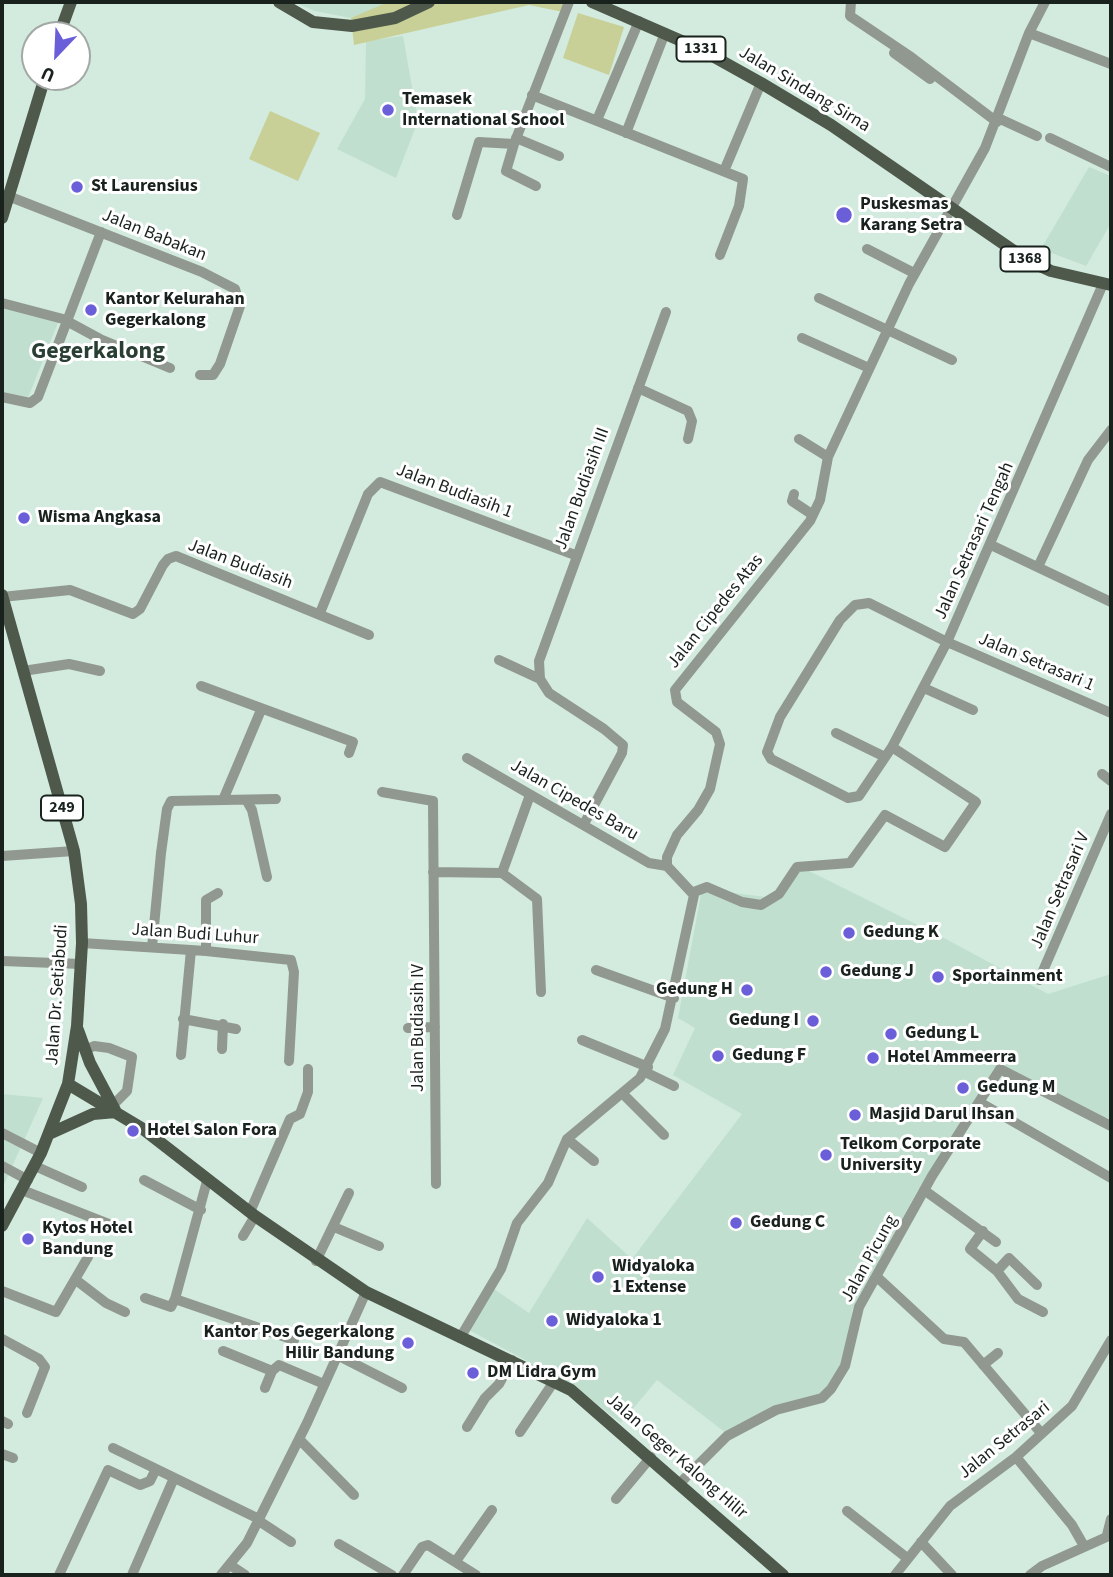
<!DOCTYPE html>
<html>
<head>
<meta charset="utf-8">
<style>
  body { margin:0 }
  #map { position:relative; width:1113px; height:1577px; overflow:hidden; background:#d2ebde; font-family:"Source Sans 3",sans-serif }
  canvas { display:block }
  .frame { position:absolute; inset:0; border:4px solid #19221d; pointer-events:none }
  .north { position:absolute; left:21px; top:21px; width:70px; height:70px; box-sizing:border-box; background:#fff; border:2px solid #a3a7a5; border-radius:50%; rotate:203deg; font-size:19px; font-weight:700; line-height:28px; text-align:center; color:#19221d }
  .north::after { content:''; display:block; margin:auto; width:24px; height:32px; background:#6a5fd8; clip-path:polygon(50% 0,100% 100%,50% 72%,0 100%) }
</style>
</head>
<body>
<div id="map">
<canvas width="1113" height="1577"></canvas>
<div class="frame"></div>
<div class="north">U</div>
</div>
<script>
const ctx = document.querySelector('canvas').getContext('2d');
ctx.lineJoin = 'round';
function fillPath(path, color) { ctx.fillStyle = color; ctx.fill(path, 'evenodd'); }
const poly = rows => new Path2D(rows.map(r => 'M' + r).join(''));
function trace(path, color, width, dash) { ctx.strokeStyle = color; ctx.lineWidth = width; ctx.lineCap = dash ? 'butt' : 'round'; ctx.setLineDash(dash || []); ctx.stroke(path); }
function label(font, color, halo, rows, align = 'center') {
  ctx.font = font + ' "Source Sans 3",sans-serif'; ctx.lineWidth = 6; ctx.setLineDash([]); ctx.textBaseline = 'middle'; ctx.strokeStyle = halo; ctx.fillStyle = color; for (const [text, x, y, turn = 0] of rows) {
    ctx.save(); ctx.translate(x, y); ctx.rotate((+turn || 0) * Math.PI / 180); ctx.textAlign = isNaN(turn) ? turn : align; if (halo) ctx.strokeText(text, 0, 0); ctx.fillText(text, 0, 0); ctx.restore();
  }
}
fillPath(poly([
  [293,2,392,2,351,18,315,11],
  [403,36,418,121,396,178,337,149,365,99,366,41],
  [1089,167,1111,176,1111,223,1086,266,1041,249],
  [2,305,59,320,28,398,2,392],
  [797,865,944,938,1048,994,1111,974,1111,1122,1002,1064,994,1068,976,1101,919,1188,852,1310,850,1333,841,1364,822,1394,726,1433,657,1380,621,1423,574,1386,469,1330,494,1289,529,1313,587,1218,632,1259,742,1114,673,1075,695,1028,678,1018,702,889,774,898],
  [2,1094,43,1098,2,1189]
]), '#c0dfce');
fillPath(poly([
  [388,2,566,2,563,12,529,5,354,45,351,18],
  [578,13,624,27,609,75,563,58],
  [270,111,320,133,298,181,249,159]
]), '#c8d097');
trace(poly([
  [851,2,850,16,911,57,997,122],
  [1029,33,1111,64],
  [894,53,930,79],
  [532,95,743,179,739,206,720,255],
  [998,118,1037,136],
  [597,120,639,21],
  [626,133,665,33],
  [516,138,559,156],
  [1050,138,1111,167],
  [514,144,506,171,536,186],
  [724,171,761,83],
  [8,196,202,272,235,289,240,306,220,364,213,375,200,375],
  [457,215,479,142,514,144,569,2],
  [867,249,914,273],
  [1103,284,947,642,892,747,859,796,848,798,771,759,767,752,780,717,840,620,855,605,869,603,947,642,1111,713],
  [819,298,952,360],
  [2,303,63,319,100,339,170,368],
  [802,338,869,368],
  [638,388,688,411,692,421,688,439],
  [2,397,30,403,38,397,101,232],
  [799,439,828,457],
  [794,494,792,501,813,515],
  [991,545,1111,602],
  [1038,567,1088,460,1111,430],
  [2,597,70,590,133,614,140,609,163,565,168,559,176,556,369,635],
  [320,613,368,494,380,482,575,555],
  [499,660,540,679],
  [23,671,69,664,100,671],
  [201,686,353,742,349,753],
  [924,688,973,710],
  [836,733,885,757],
  [467,758,649,863,667,866],
  [1102,774,1111,781],
  [382,792,433,801,436,1184],
  [223,800,261,710],
  [247,801,252,810,267,877],
  [584,824,622,753,623,745,604,729,549,693,540,679,539,661,666,312],
  [2,856,74,851],
  [433,872,502,873,530,795],
  [502,873,537,899,541,992],
  [694,892,707,887,742,902,761,905,779,894,797,867,850,863,885,815,945,847,976,802,892,747],
  [82,943,206,951,291,960,294,972,289,1061],
  [152,947,161,853,167,809,171,801,276,799],
  [206,951,206,900,218,893],
  [2,961,81,964],
  [596,970,674,998],
  [1039,980,1111,814],
  [183,1019,236,1029],
  [408,1028,435,1027],
  [582,1040,648,1067],
  [222,1049,223,1024],
  [85,1050,94,1046,109,1048,132,1057,127,1091,113,1105],
  [181,1055,191,950],
  [645,1072,674,1086],
  [623,1094,664,1135],
  [981,1103,1111,1178],
  [2,1133,41,1153],
  [567,1139,594,1161],
  [2,1166,28,1180],
  [35,1166,82,1187],
  [144,1180,201,1210],
  [207,1181,175,1299,294,1340],
  [22,1190,124,1230],
  [924,1190,996,1242],
  [250,1212,290,1119,300,1114,308,1092,308,1069],
  [334,1227,379,1246],
  [983,1231,970,1249,997,1271,1018,1299,1043,1312],
  [243,1236,255,1216],
  [316,1261,349,1193],
  [997,1271,1009,1258,1037,1285],
  [877,1277,944,1339,964,1342,1041,1433],
  [76,1280,106,1303,125,1312],
  [2,1291,56,1312,88,1257],
  [145,1298,171,1307,175,1299],
  [460,1338,501,1269,517,1223,548,1183,567,1139,640,1078,665,1029,694,895,667,866,667,857,677,835,698,810,710,789,720,744,716,732,677,702,675,690,810,521,820,500,828,457,909,284,985,148,1029,33,1045,2],
  [2,1339,39,1359,45,1367,27,1413],
  [223,1351,272,1371],
  [337,1355,402,1388],
  [983,1365,998,1353],
  [265,1388,272,1371,279,1365,324,1384],
  [2,1421,8,1424],
  [467,1427,485,1398,499,1384,512,1360],
  [520,1432,555,1380],
  [299,1439,354,1495],
  [113,1448,259,1519],
  [2,1454,13,1458],
  [1016,1457,1072,1525,1084,1546],
  [680,1483,727,1436,776,1410,822,1398,831,1389,845,1366,859,1307,932,1176,1000,1069,1111,1126],
  [616,1499,651,1457],
  [847,1511,907,1558],
  [259,1521,291,1542],
  [1107,1535,1111,1519],
  [921,1542,952,1575],
  [339,1544,392,1575],
  [456,1561,492,1510],
  [230,1565,245,1575],
  [59,1575,108,1470,140,1485,150,1481,156,1469],
  [132,1575,174,1478],
  [221,1575,247,1543,307,1423,366,1292],
  [403,1575,422,1547,428,1545,476,1575],
  [895,1575,950,1506,1016,1457,1072,1406,1111,1340],
  [1030,1575,1042,1566,1111,1535]
]), '#91988f', 10);
trace(poly([
  [279,2,313,22,352,26,395,18,429,2],
  [592,2,700,49,761,83,831,125,1027,260,1051,271,1111,285],
  [59,35,71,2],
  [2,218,45,77],
  [2,595,74,851,81,904,82,943,77,1026,68,1084,41,1153,2,1226],
  [78,1030,90,1063,116,1112],
  [68,1084,143,1129,255,1216,366,1292,571,1390,783,1575],
  [51,1133,93,1114,116,1112]
]), '#4e594b', 12);
for (const [x, y, r, color] of [
  [388,110,7,"#6a5fd8"],
  [77,187,7,"#6a5fd8"],
  [844,215,9,"#6a5fd8"],
  [91,310,7,"#6a5fd8"],
  [24,518,7,"#6a5fd8"],
  [849,933,7,"#6a5fd8"],
  [826,972,7,"#6a5fd8"],
  [938,977,7,"#6a5fd8"],
  [747,990,7,"#6a5fd8"],
  [813,1021,7,"#6a5fd8"],
  [891,1034,7,"#6a5fd8"],
  [718,1056,7,"#6a5fd8"],
  [873,1058,7,"#6a5fd8"],
  [963,1088,7,"#6a5fd8"],
  [855,1115,7,"#6a5fd8"],
  [133,1131,7,"#6a5fd8"],
  [826,1155,7,"#6a5fd8"],
  [736,1223,7,"#6a5fd8"],
  [28,1239,7,"#6a5fd8"],
  [598,1277,7,"#6a5fd8"],
  [552,1321,7,"#6a5fd8"],
  [408,1343,7,"#6a5fd8"],
  [473,1373,7,"#6a5fd8"]
]) { const dot = new Path2D(); dot.arc(x, y, r, 0, 2 * Math.PI); ctx.fillStyle = color; ctx.fill(dot); trace(dot, '#fff', 2.5); }
for (const [x, y, w] of [
  [701,49,49],
  [1025,259,49],
  [62,808,42]
]) { const box = new Path2D(); box.roundRect(x - w / 2, y - 12.5, w, 25, 5); ctx.fillStyle = '#fff'; ctx.fill(box); trace(box, '#19221d', 2); }
label('bold 16px', '#19221d', null, [
  ["1331",701,49],
  ["1368",1025,259],
  ["249",62,808]
]);
label('18px', '#19221d', '#fff', [
  ["Jalan Sindang Sirna",804,90,31],
  ["Jalan Babakan",154,236,22],
  ["Jalan Budiasih III",583,489,-70],
  ["Jalan Budiasih 1",454,492,21],
  ["Jalan Setrasari Tengah",975,541,-66],
  ["Jalan Budiasih",240,565,21],
  ["Jalan Cipedes Atas",716,612,-51],
  ["Jalan Setrasari 1",1036,663,23],
  ["Jalan Cipedes Baru",574,801,30],
  ["Jalan Setrasari V",1061,891,-67],
  ["Jalan Budi Luhur",195,935,4],
  ["Jalan Dr. Setiabudi",58,995,-86],
  ["Jalan Budiasih IV",419,1028,-90],
  ["Jalan Picung",870,1259,-61],
  ["Jalan Setrasari",1005,1441,-39],
  ["Jalan Geger Kalong Hilir",676,1457,41]
]);
label('bold 18px', '#19221d', '#fff', [
  ["Temasek",402,100],
  ["International School",402,121],
  ["St Laurensius",91,187],
  ["Puskesmas",860,205],
  ["Karang Setra",860,226],
  ["Kantor Kelurahan",105,300],
  ["Gegerkalong",105,321],
  ["Wisma Angkasa",38,518],
  ["Gedung K",863,933],
  ["Gedung J",840,972],
  ["Sportainment",952,977],
  ["Gedung H",733,990,"right"],
  ["Gedung I",799,1021,"right"],
  ["Gedung L",905,1034],
  ["Gedung F",732,1056],
  ["Hotel Ammeerra",887,1058],
  ["Gedung M",977,1088],
  ["Masjid Darul Ihsan",869,1115],
  ["Hotel Salon Fora",147,1131],
  ["Telkom Corporate",840,1145],
  ["University",840,1166],
  ["Gedung C",750,1223],
  ["Kytos Hotel",42,1229],
  ["Bandung",42,1250],
  ["Widyaloka",612,1267],
  ["1 Extense",612,1288],
  ["Widyaloka 1",566,1321],
  ["Kantor Pos Gegerkalong",394,1333,"right"],
  ["Hilir Bandung",394,1354,"right"],
  ["DM Lidra Gym",487,1373]
], 'left');
label('bold 24px', '#2a3f34', '#fff', [
  ["Gegerkalong",98,353]
]);
</script>
</body>
</html>
